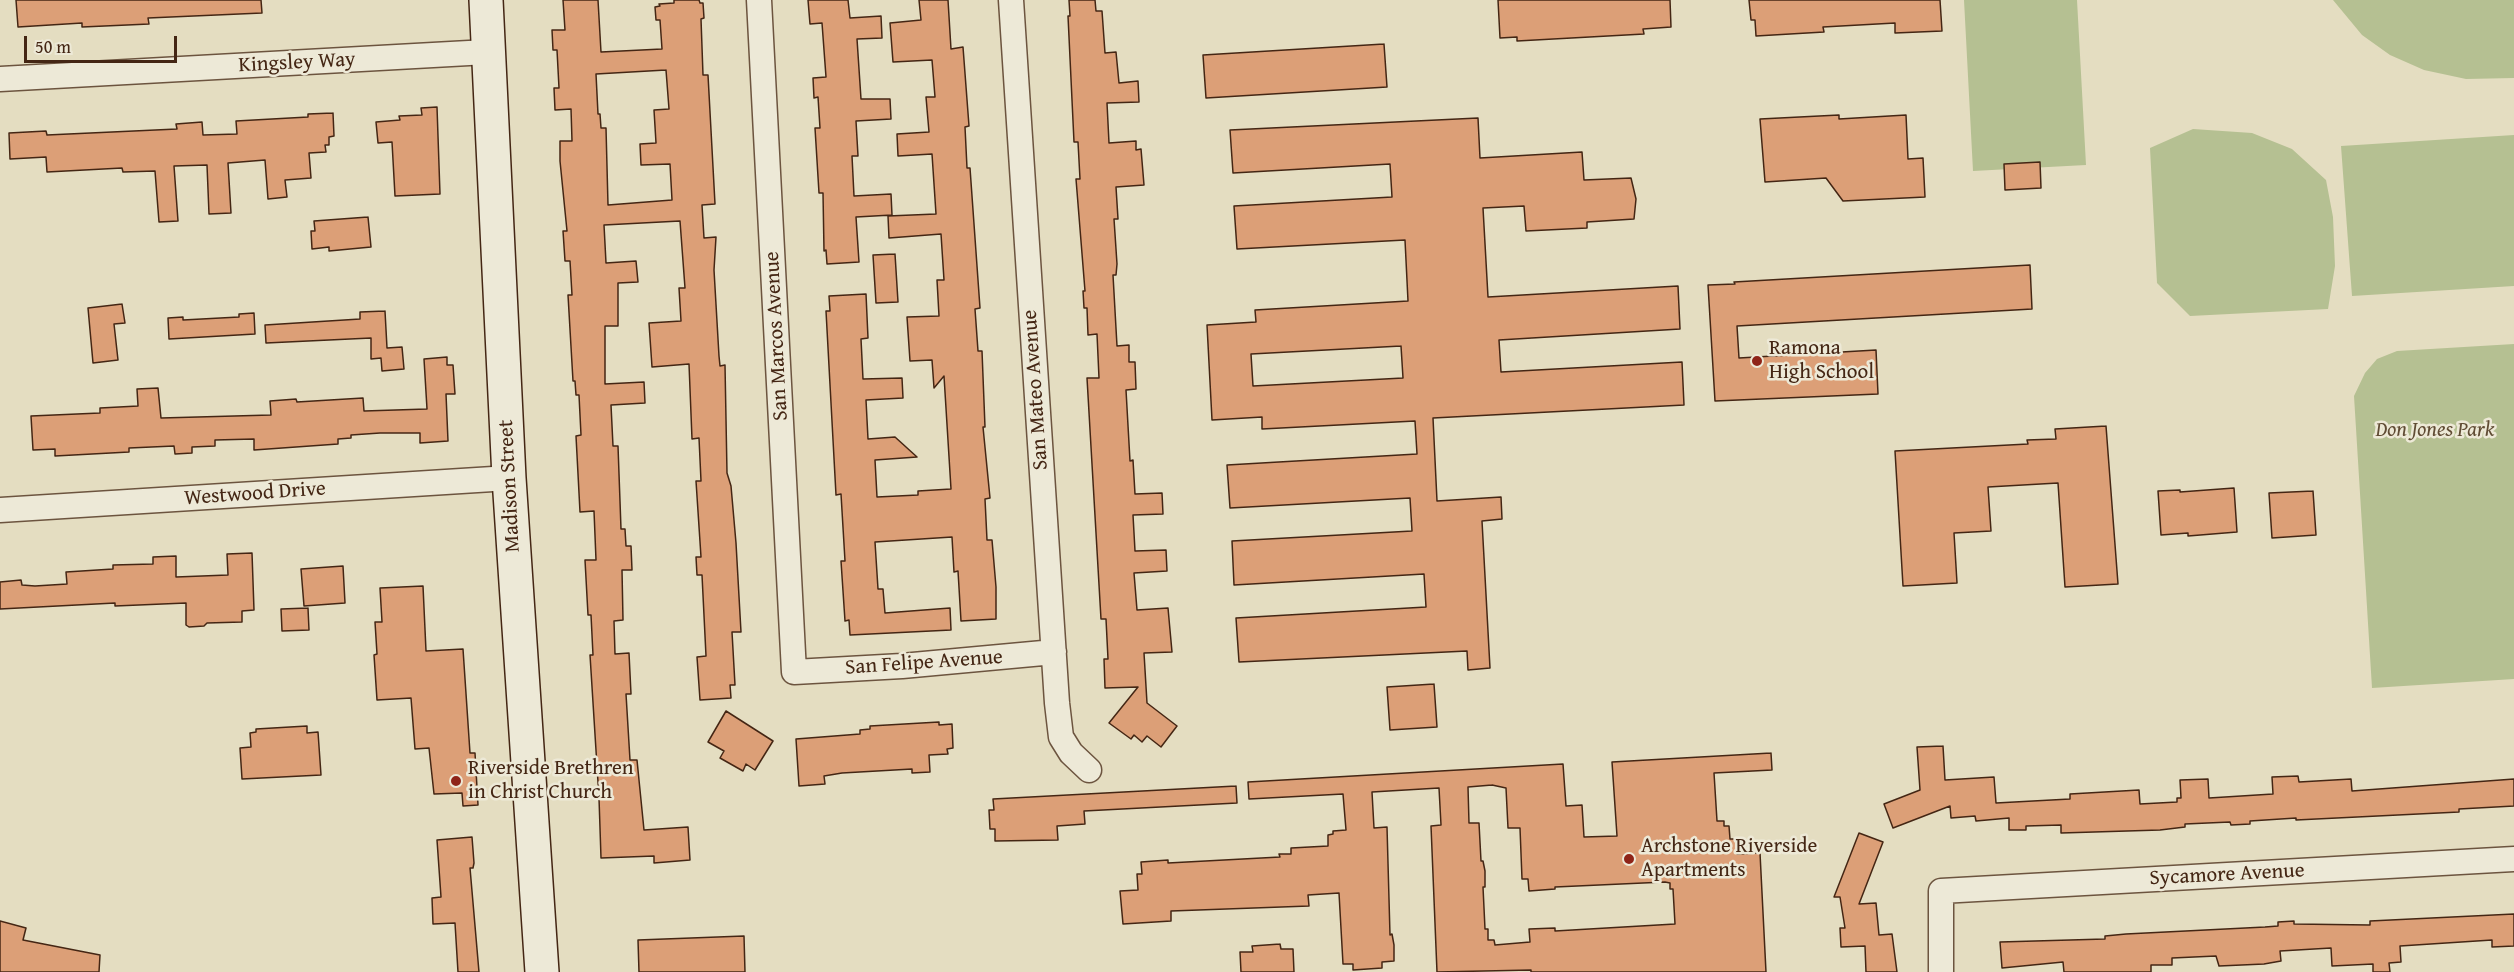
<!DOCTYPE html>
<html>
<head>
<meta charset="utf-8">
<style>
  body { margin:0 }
  #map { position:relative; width:2514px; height:972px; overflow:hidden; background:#e4ddc1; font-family:"Gentium Book Plus",serif }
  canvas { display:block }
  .scale { position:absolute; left:24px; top:36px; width:153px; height:27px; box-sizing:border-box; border:3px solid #442614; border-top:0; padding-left:8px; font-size:18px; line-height:21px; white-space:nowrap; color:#442614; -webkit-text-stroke:4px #ede9d7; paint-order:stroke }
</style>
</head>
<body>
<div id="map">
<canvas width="2514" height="972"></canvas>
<div class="scale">50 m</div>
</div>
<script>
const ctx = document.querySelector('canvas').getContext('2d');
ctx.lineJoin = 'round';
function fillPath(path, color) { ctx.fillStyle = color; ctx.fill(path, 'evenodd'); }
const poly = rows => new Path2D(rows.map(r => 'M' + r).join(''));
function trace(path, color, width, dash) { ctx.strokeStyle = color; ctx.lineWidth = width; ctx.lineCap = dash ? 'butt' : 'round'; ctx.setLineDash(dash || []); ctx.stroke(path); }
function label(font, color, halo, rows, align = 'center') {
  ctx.font = font + ' "Gentium Book Plus",serif'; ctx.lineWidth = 5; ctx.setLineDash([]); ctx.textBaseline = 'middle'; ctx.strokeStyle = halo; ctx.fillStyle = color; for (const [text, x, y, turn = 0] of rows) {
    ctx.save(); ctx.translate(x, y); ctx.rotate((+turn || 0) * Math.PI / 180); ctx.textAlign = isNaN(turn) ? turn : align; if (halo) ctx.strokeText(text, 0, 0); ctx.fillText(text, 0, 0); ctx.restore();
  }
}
fillPath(poly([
  [1964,0,2077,0,2086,165,1973,171],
  [2333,0,2514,0,2514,78,2466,79,2424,70,2390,55,2362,35],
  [2193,129,2252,133,2292,149,2326,180,2333,217,2335,266,2328,309,2190,316,2157,283,2150,148],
  [2514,135,2514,286,2352,296,2341,146],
  [2514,344,2514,679,2372,688,2354,396,2365,373,2377,359,2397,351]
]), '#b5c092');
const building = poly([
  [16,0,261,0,262,13,148,18,149,24,127,25,82,27,82,23,18,27,16,0],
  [563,0,598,0,601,52,662,49,660,20,656,20,655,7,660,6,659,4,674,3,674,0,699,0,700,3,703,3,704,18,701,19,703,75,708,75,715,204,702,205,704,238,716,237,714,270,719,356,720,366,725,365,727,473,731,486,736,543,741,632,732,632,735,685,730,685,731,698,700,700,697,657,706,656,702,575,697,575,696,557,701,557,696,481,701,481,699,438,692,439,689,364,652,367,649,323,681,321,679,288,685,288,680,221,604,225,606,263,636,261,638,282,618,283,618,326,605,326,605,384,644,382,645,403,611,405,613,446,618,446,621,529,625,529,626,546,631,546,632,570,622,570,623,620,614,621,615,654,629,653,631,694,626,694,630,760,637,760,644,830,688,827,690,860,654,863,654,856,601,858,599,798,590,655,593,655,591,615,588,615,585,560,596,560,594,511,580,512,576,436,581,435,579,395,576,395,575,381,573,381,568,295,572,295,570,261,565,261,563,231,567,231,560,161,560,141,572,141,571,109,555,110,554,88,559,88,557,50,553,50,552,30,565,30,563,0],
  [666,70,669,109,654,110,656,143,640,144,641,165,670,164,672,200,608,205,606,128,601,128,600,114,598,114,596,74,666,70],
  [808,0,848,0,850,18,881,16,882,38,857,39,861,99,890,99,891,119,856,121,858,156,852,156,854,196,891,194,892,215,856,217,859,262,827,264,826,250,824,251,823,193,819,193,815,128,820,128,818,97,814,98,813,78,826,77,822,23,810,24,808,0],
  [919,0,948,0,951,49,963,47,969,126,965,127,967,168,970,168,980,308,975,309,978,351,982,351,985,427,983,427,990,498,985,499,987,540,992,540,996,587,996,619,961,621,958,571,954,572,952,537,875,542,878,589,883,589,885,613,950,608,951,630,850,635,849,620,845,621,841,561,845,561,841,494,836,495,826,311,830,311,829,296,866,294,868,338,861,339,863,379,902,378,903,398,866,400,868,439,895,437,917,457,875,460,877,497,918,495,918,491,951,489,944,376,934,388,932,360,910,361,907,317,939,316,937,280,944,280,941,234,889,238,888,216,936,214,932,154,898,156,897,134,929,132,926,97,935,97,932,60,893,62,890,23,921,20,919,0],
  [1069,0,1095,0,1096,11,1102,11,1105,53,1116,52,1119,83,1138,81,1139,102,1107,103,1109,143,1136,141,1136,150,1141,149,1144,185,1116,187,1118,219,1114,219,1117,264,1116,275,1113,275,1117,346,1129,345,1129,362,1135,362,1136,389,1126,390,1130,461,1133,460,1135,494,1162,493,1163,514,1133,515,1135,551,1166,550,1167,571,1134,573,1137,610,1168,608,1172,652,1144,653,1147,703,1177,726,1161,747,1147,736,1142,742,1134,735,1131,739,1109,723,1138,687,1105,688,1104,659,1108,659,1106,619,1101,619,1087,378,1099,378,1097,334,1088,335,1087,308,1084,308,1083,291,1085,291,1076,179,1080,179,1078,142,1074,142,1068,16,1070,16,1069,0],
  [1498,0,1670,0,1671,27,1643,29,1644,34,1517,41,1517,37,1500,38,1498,0],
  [1749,0,1940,0,1942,31,1895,33,1895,23,1823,27,1824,32,1756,36,1755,20,1751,20,1749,0],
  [1384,44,1387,87,1206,98,1203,55,1384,44],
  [437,107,440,194,395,196,392,142,378,143,376,122,400,120,399,116,422,115,421,108,437,107],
  [333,113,334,136,329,137,329,145,325,145,326,152,309,153,311,178,285,180,287,197,268,199,265,160,228,163,231,213,209,214,207,165,174,166,178,221,159,222,155,171,123,172,122,168,47,172,46,157,10,159,9,133,46,131,47,135,177,129,176,124,202,122,203,135,237,134,236,121,308,117,308,114,333,113],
  [1839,115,1839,119,1906,115,1908,159,1923,158,1925,197,1843,201,1826,178,1765,182,1760,119,1839,115],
  [1478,118,1480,158,1582,152,1584,180,1631,178,1636,199,1634,219,1587,222,1587,228,1526,231,1524,206,1483,208,1488,297,1678,286,1680,329,1499,340,1501,372,1682,362,1684,405,1433,418,1437,501,1501,497,1502,519,1482,521,1490,668,1468,670,1467,651,1239,662,1236,618,1426,607,1424,574,1234,585,1232,541,1412,531,1410,498,1230,508,1227,465,1417,454,1415,421,1262,429,1262,417,1212,420,1207,325,1256,322,1255,310,1408,301,1405,240,1237,249,1234,206,1392,197,1390,164,1233,173,1230,130,1478,118],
  [1401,346,1403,378,1253,386,1251,354,1401,346],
  [2040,162,2041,188,2005,190,2004,164,2040,162],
  [368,217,371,247,329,251,329,247,312,249,311,231,315,231,314,221,368,217],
  [895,254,898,302,876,303,873,255,895,254],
  [2030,265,2032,309,1737,326,1739,358,1876,350,1878,394,1715,401,1708,285,1735,284,1734,282,2030,265],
  [122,304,125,323,114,324,118,360,93,363,88,308,122,304],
  [385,311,387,348,402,347,404,369,382,371,381,358,371,359,371,338,266,343,265,325,360,319,360,312,385,311],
  [254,313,255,334,169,339,168,318,183,317,183,320,239,317,239,314,254,313],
  [447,357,447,365,453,365,455,394,446,394,448,441,420,443,420,433,380,433,351,435,351,438,338,439,338,444,254,450,254,439,215,440,215,446,192,447,192,453,175,454,174,446,129,448,129,452,55,456,55,449,33,450,31,416,100,413,100,408,138,406,137,389,158,388,161,418,271,415,270,401,296,399,297,402,363,398,364,411,427,409,424,359,447,357],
  [2106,426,2118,584,2065,587,2058,483,1988,487,1991,531,1954,533,1957,583,1903,586,1895,451,2028,444,2027,440,2056,439,2055,429,2106,426],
  [2234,488,2237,532,2188,536,2188,533,2161,535,2158,491,2180,490,2180,492,2234,488],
  [2313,491,2316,535,2272,538,2269,493,2313,491],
  [252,553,254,610,242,611,242,622,207,623,204,626,189,627,186,625,186,603,115,606,115,603,0,609,0,582,21,580,22,585,35,586,67,584,66,572,113,569,113,565,153,564,153,557,176,556,176,577,228,575,227,554,252,553],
  [343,566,345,603,304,606,301,569,343,566],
  [423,586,426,651,463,649,470,753,475,753,478,805,463,806,462,793,434,794,429,748,415,749,411,698,377,700,374,655,377,654,375,622,382,622,380,588,423,586],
  [308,608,309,630,282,631,281,609,308,608],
  [1434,684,1437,727,1390,730,1387,687,1434,684],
  [726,711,773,741,755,770,746,764,743,771,720,758,724,751,708,742,726,711],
  [939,722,939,725,952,724,953,748,947,749,948,754,929,755,930,772,912,773,912,769,842,773,824,776,825,784,799,786,796,739,860,734,860,730,870,729,870,726,939,722],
  [307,726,307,733,318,732,321,775,242,779,240,748,251,747,250,733,256,732,256,729,307,726],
  [1943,746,1945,780,1994,777,1996,803,2070,799,2070,794,2139,790,2140,804,2177,802,2177,798,2181,798,2180,780,2208,779,2209,798,2273,794,2272,777,2298,776,2299,782,2351,779,2352,791,2514,779,2514,806,2459,809,2459,812,2296,820,2296,818,2250,821,2250,824,2231,825,2230,822,2185,824,2185,827,2160,830,2061,833,2061,825,2026,826,2026,830,2009,830,2009,818,1976,821,1975,816,1951,818,1950,806,1893,828,1884,804,1920,790,1917,747,1943,746],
  [1771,753,1772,770,1714,773,1717,821,1724,821,1724,826,1729,826,1730,839,1736,839,1737,854,1760,853,1766,972,1531,972,1531,970,1437,972,1431,826,1441,825,1439,788,1372,792,1374,828,1387,827,1390,935,1392,934,1394,945,1394,961,1382,962,1382,968,1353,970,1353,964,1343,964,1339,893,1308,895,1309,906,1171,911,1171,921,1123,924,1120,891,1138,890,1137,874,1142,874,1141,862,1168,860,1168,863,1280,857,1279,854,1291,854,1291,848,1328,846,1328,835,1333,834,1333,831,1346,830,1343,794,1249,799,1248,782,1563,764,1566,806,1582,805,1584,837,1617,836,1612,762,1771,753],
  [1492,785,1506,788,1508,828,1520,828,1522,879,1528,879,1529,891,1555,889,1555,887,1665,882,1670,883,1670,889,1673,889,1675,924,1555,931,1555,928,1529,929,1530,942,1495,945,1494,940,1488,940,1488,929,1485,929,1483,887,1485,887,1485,871,1483,861,1481,861,1479,823,1469,823,1468,787,1492,785],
  [1236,786,1237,803,1084,811,1085,824,1057,826,1058,840,995,841,995,829,990,829,989,810,994,810,993,799,1236,786],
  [1859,833,1883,842,1859,904,1876,903,1879,935,1892,934,1897,972,1866,972,1865,946,1841,947,1840,928,1845,928,1840,897,1834,897,1859,833],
  [472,837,474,863,473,868,470,868,479,972,458,972,455,923,433,924,432,898,441,897,437,840,472,837],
  [2514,914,2514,946,2492,947,2492,940,2400,946,2401,962,2389,963,2390,972,2373,972,2373,964,2332,966,2331,948,2280,951,2281,961,2264,964,2219,966,2216,956,2172,958,2172,965,2151,965,2151,972,2064,972,2063,962,2002,968,2000,942,2105,939,2105,936,2126,934,2265,927,2278,926,2278,922,2294,921,2294,924,2370,925,2370,921,2514,914],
  [0,921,26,928,23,940,100,955,99,972,0,972,0,921],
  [744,936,745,972,639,972,638,940,744,936],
  [1280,944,1281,949,1293,949,1294,972,1241,972,1240,952,1253,952,1252,946,1280,944]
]);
fillPath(building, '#dc9f77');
trace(building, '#442614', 1.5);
const minor = poly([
  [759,0,794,672,902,666,1054,652],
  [1011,0,1057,703,1061,737,1071,753,1089,770],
  [0,79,487,52],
  [0,510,509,478],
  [1941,972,1941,891,2514,859]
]);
const secondary = poly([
  [486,0,509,478,542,972]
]);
trace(minor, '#6c543f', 27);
trace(secondary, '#442614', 36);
trace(minor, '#ede9d7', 24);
trace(secondary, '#ede9d7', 33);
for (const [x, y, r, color] of [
  [1757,361,6,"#8f2418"],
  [456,781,6,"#8f2418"],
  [1629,859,6,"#8f2418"]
]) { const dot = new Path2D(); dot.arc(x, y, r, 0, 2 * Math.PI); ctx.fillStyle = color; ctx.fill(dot); trace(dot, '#ede9d7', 2); }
label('21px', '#442614', '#ede9d7', [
  ["Kingsley Way",297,63,-3],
  ["San Marcos Avenue",777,336,-93],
  ["San Mateo Avenue",1036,390,-94],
  ["Madison Street",510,486,-93],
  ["Westwood Drive",255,494,-4],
  ["San Felipe Avenue",924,663,-4],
  ["Sycamore Avenue",2227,875,-3]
]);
label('21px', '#442614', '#ede9d7', [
  ["Ramona",1769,349],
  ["High School",1769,373],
  ["Riverside Brethren",468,769],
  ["in Christ Church",468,793],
  ["Archstone Riverside",1641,847],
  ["Apartments",1641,871]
], 'left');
label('italic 21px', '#604c34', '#ede9d7', [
  ["Don Jones Park",2435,431]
]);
</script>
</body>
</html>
